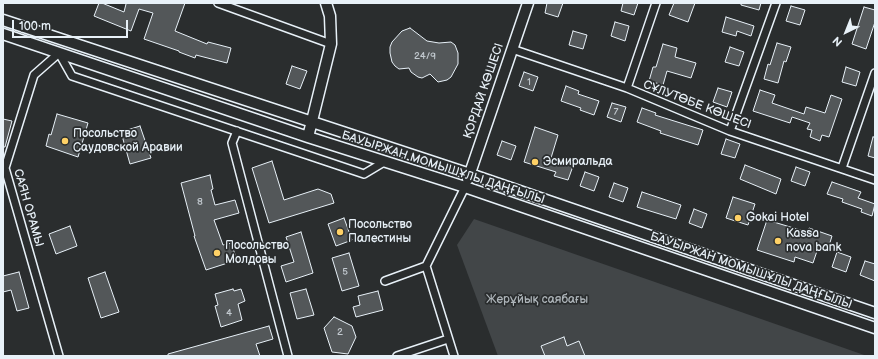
<!DOCTYPE html>
<html>
<head>
<meta charset="utf-8">
<style>
  body { margin:0 }
  #map { position:relative; width:878px; height:359px; overflow:hidden; background:#2a2d2e; font-family:"Balsamiq Sans",sans-serif }
  canvas { display:block }
  .frame { position:absolute; inset:0; border:4px solid #e8f1f8; pointer-events:none }
  .north { position:absolute; left:826px; top:12px; width:40px; height:40px; -webkit-text-stroke:3px #2a2d2e; paint-order:stroke; rotate:223deg; font-size:11px; font-weight:700; line-height:16px; text-align:center; color:#e8f1f8 }
  .north::after { content:''; display:block; margin:auto; width:14px; height:18px; background:#e8f1f8; clip-path:polygon(50% 0,100% 100%,50% 72%,0 100%) }
  .scale { position:absolute; left:12px; top:20px; width:116px; height:18px; box-sizing:border-box; border:2px solid #e8f1f8; border-top:0; padding-left:5px; font-size:12px; line-height:14px; white-space:nowrap; color:#e8f1f8; -webkit-text-stroke:3px #2a2d2e; paint-order:stroke }
</style>
</head>
<body>
<div id="map">
<canvas width="878" height="359"></canvas>
<div class="frame"></div>
<div class="north">N</div>
<div class="scale">100 m</div>
</div>
<script>
const ctx = document.querySelector('canvas').getContext('2d');
ctx.lineJoin = 'round';
function fillPath(path, color) { ctx.fillStyle = color; ctx.fill(path, 'evenodd'); }
const poly = rows => new Path2D(rows.map(r => 'M' + r).join(''));
function trace(path, color, width, dash) { ctx.strokeStyle = color; ctx.lineWidth = width; ctx.lineCap = dash ? 'butt' : 'round'; ctx.setLineDash(dash || []); ctx.stroke(path); }
function label(font, color, halo, rows, align = 'center') {
  ctx.font = font + ' "Balsamiq Sans",sans-serif'; ctx.lineWidth = 3.5; ctx.setLineDash([]); ctx.textBaseline = 'middle'; ctx.strokeStyle = halo; ctx.fillStyle = color; for (const [text, x, y, turn = 0] of rows) {
    ctx.save(); ctx.translate(x, y); ctx.rotate((+turn || 0) * Math.PI / 180); ctx.textAlign = isNaN(turn) ? turn : align; if (halo) ctx.strokeText(text, 0, 0); ctx.fillText(text, 0, 0); ctx.restore();
  }
}
fillPath(poly([
  [474,219,721,305,867,356,498,356,457,245]
]), '#424648');
const building = poly([
  [99,3,102,3,124,12,126,4,125,3,185,3,175,31,207,44,208,42,231,48,227,63,196,55,195,58,179,52,179,51,144,39,153,13,139,9,131,31,94,16,99,3],
  [547,3,563,3,558,17,545,13,547,3],
  [623,3,638,3,634,15,621,11,623,3],
  [674,3,695,3,688,22,669,15,674,3],
  [741,3,761,3,759,10,741,5,741,3],
  [791,6,805,10,800,25,786,21,791,6],
  [864,7,875,10,875,22,866,49,852,44,864,7],
  [726,17,754,26,751,36,737,31,736,36,722,32,726,17],
  [615,22,629,26,625,41,611,36,615,22],
  [410,28,427,41,439,43,451,42,455,45,458,53,458,64,451,77,447,80,438,82,430,74,422,78,418,77,411,72,409,68,399,69,395,66,392,62,390,53,390,47,392,42,402,31,410,28],
  [573,31,587,35,583,49,569,45,573,31],
  [777,43,791,47,786,62,784,61,778,83,764,79,768,64,770,65,777,43],
  [663,44,677,48,675,57,696,63,691,78,667,71,663,85,649,81,653,67,656,67,663,44],
  [730,47,744,52,739,66,725,62,730,47],
  [292,66,307,71,300,89,286,84,292,66],
  [846,67,860,72,856,86,842,82,846,67],
  [524,72,538,77,533,91,519,86,524,72],
  [566,86,579,91,578,94,599,101,594,115,580,110,581,108,561,101,566,86],
  [718,88,732,92,727,107,713,102,718,88],
  [760,90,775,95,772,103,804,114,806,107,825,113,831,95,842,99,829,137,822,135,820,141,810,137,812,130,807,129,810,123,792,117,790,123,753,111,760,90],
  [612,103,626,107,621,122,607,117,612,103],
  [642,108,656,113,655,115,703,130,698,145,660,133,661,131,637,122,642,108],
  [57,114,88,123,78,157,46,146,49,134,51,135,57,114],
  [3,119,12,121,5,147,3,147,3,119],
  [140,126,151,158,130,164,121,132,140,126],
  [535,127,558,135,551,158,573,166,568,180,554,176,556,172,524,162,535,127],
  [873,137,875,137,875,158,868,156,873,137],
  [726,139,740,144,735,158,721,154,726,139],
  [502,141,516,146,511,160,497,155,502,141],
  [272,161,284,200,318,189,331,194,334,203,269,223,252,168,272,161],
  [745,165,781,179,776,194,740,179,745,165],
  [796,167,810,172,805,186,791,181,796,167],
  [585,172,599,177,594,191,580,186,585,172],
  [210,175,213,189,211,190,215,205,235,200,239,213,214,220,223,245,231,243,237,260,206,270,194,236,195,236,181,183,210,175],
  [832,182,861,192,858,198,875,204,872,216,861,212,862,209,842,202,843,199,827,194,832,182],
  [614,183,628,188,623,202,609,197,614,183],
  [642,192,681,205,676,219,637,207,642,192],
  [733,197,755,204,748,225,726,218,733,197],
  [694,209,707,214,702,228,689,223,694,209],
  [344,218,352,240,336,246,328,224,344,218],
  [767,220,807,232,809,228,832,236,828,249,819,245,813,263,795,257,794,262,757,250,767,220],
  [70,226,77,246,56,254,49,234,70,226],
  [301,232,313,273,286,282,281,266,294,262,286,237,301,232],
  [837,252,851,257,846,272,832,267,837,252],
  [349,253,359,286,342,291,332,258,349,253],
  [865,261,875,264,875,281,860,275,865,261],
  [19,272,29,308,17,311,11,290,3,292,3,276,19,272],
  [105,272,119,312,101,318,88,278,105,272],
  [233,289,234,291,241,289,245,301,238,304,242,320,221,327,215,306,218,305,215,294,233,289],
  [306,289,314,315,297,319,290,293,306,289],
  [378,291,383,310,356,317,353,307,360,305,358,296,378,291],
  [334,317,352,326,356,337,348,354,332,352,324,328,334,317],
  [269,326,273,339,256,344,260,356,168,356,168,354,269,326],
  [564,337,567,346,579,341,585,356,545,356,541,346,564,337]
]);
fillPath(building, '#535759');
trace(building, '#e8f1f8', 1);
const street = poly([
  [218,3,331,44],
  [512,49,627,88,730,131,875,180],
  [627,88,656,3],
  [237,131,232,143,288,356],
  [730,131,776,3],
  [842,168,875,73],
  [385,281,426,266],
  [59,356,5,168,34,75,59,53,72,76,364,174,384,162],
  [397,356,448,339],
  [454,356,426,266,465,187]
]);
const secondary = poly([
  [3,20,470,174,875,313],
  [3,34,308,137,465,187,875,328],
  [308,137,331,44,330,16,326,3],
  [468,179,528,3]
]);
trace(street, '#e8f1f8', 10);
trace(secondary, '#e8f1f8', 13);
trace(street, '#2a2d2e', 7);
trace(secondary, '#2a2d2e', 10);
for (const [x, y, r, color] of [
  [65,141,4,"#ffd166"],
  [535,162,4,"#ffd166"],
  [738,218,4,"#ffd166"],
  [340,232,4,"#ffd166"],
  [778,241,4,"#ffd166"],
  [217,253,4,"#ffd166"]
]) { const dot = new Path2D(); dot.arc(x, y, r, 0, 2 * Math.PI); ctx.fillStyle = color; ctx.fill(dot); trace(dot, '#2a2d2e', 1.5); }
label('10px', '#c3cad0', null, [
  ["24/9",425,56],
  ["1",529,82],
  ["7",616,112],
  ["8",200,202],
  ["5",345,272],
  ["4",229,313],
  ["2",340,332]
]);
label('12px', '#e8f1f8', '#2a2d2e', [
  ["ҚОРДАЙ КӨШЕСІ",484,91,-71],
  ["СҰЛУТӨБЕ КӨШЕСІ",697,105,21],
  ["БАУЫРЖАН МОМЫШҰЛЫ ДАҢҒЫЛЫ",443,168,18],
  ["САЯН ОРАМЫ",28,208,74],
  ["БАУЫРЖАН МОМЫШҰЛЫ ДАҢҒЫЛЫ",751,271,19]
]);
label('12px', '#e8f1f8', '#2a2d2e', [
  ["Посольство",73,134],
  ["Саудовской Аравии",73,148],
  ["Эсмиральда",543,162],
  ["Gokai Hotel",746,218],
  ["Посольство",348,225],
  ["Палестины",348,239],
  ["Kassa",786,234],
  ["nova bank",786,248],
  ["Посольство",225,246],
  ["Молдовы",225,260]
], 'left');
label('12px', '#aeb5ba', '#2a2d2e', [
  ["Жерұйық саябағы",537,300]
]);
</script>
</body>
</html>
